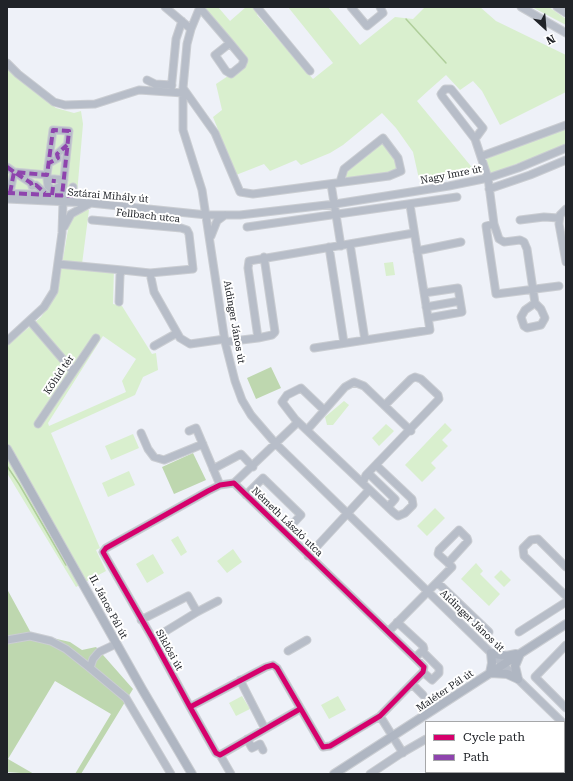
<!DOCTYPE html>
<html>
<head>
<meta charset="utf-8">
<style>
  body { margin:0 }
  #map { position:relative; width:573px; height:781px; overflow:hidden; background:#eef1f8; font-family:"Roboto Serif",serif }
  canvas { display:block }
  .frame { position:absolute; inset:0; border:8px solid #202328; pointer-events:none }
  .legend { position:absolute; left:425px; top:721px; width:140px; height:52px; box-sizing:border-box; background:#fff; border:1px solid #a6a7a9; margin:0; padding:5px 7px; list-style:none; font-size:12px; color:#202328 }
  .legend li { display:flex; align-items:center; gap:8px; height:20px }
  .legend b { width:20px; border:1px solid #a6a7a9 }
  .north { position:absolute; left:525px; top:8px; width:40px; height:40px; -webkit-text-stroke:3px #fff; paint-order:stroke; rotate:154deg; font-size:11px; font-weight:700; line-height:16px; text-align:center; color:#202328 }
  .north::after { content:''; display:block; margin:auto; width:14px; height:18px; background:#202328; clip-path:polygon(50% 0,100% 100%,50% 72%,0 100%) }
</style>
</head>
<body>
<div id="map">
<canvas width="573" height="781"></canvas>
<div class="frame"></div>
<ul class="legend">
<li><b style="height:5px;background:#d6006c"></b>Cycle path</li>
<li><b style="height:5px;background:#8e44ad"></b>Path</li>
</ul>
<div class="north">N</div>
</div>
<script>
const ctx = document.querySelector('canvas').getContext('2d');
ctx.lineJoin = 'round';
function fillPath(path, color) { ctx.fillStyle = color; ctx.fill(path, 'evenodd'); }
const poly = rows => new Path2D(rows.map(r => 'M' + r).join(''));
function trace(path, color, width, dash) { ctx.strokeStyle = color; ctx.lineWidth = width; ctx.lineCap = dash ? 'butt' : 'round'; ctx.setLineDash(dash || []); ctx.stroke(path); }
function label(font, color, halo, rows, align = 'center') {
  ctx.font = font + ' "Roboto Serif",serif'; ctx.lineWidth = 4; ctx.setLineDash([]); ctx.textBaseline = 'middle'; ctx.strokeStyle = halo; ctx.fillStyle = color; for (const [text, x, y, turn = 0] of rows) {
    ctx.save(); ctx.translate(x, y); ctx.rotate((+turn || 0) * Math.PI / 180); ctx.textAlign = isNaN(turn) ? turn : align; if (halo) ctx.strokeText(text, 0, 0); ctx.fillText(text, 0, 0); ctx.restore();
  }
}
fillPath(poly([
  [200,7,218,7,230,21,246,7,257,7,260,11,257,15,313,79,333,63,288,7,328,7,360,45,395,17,413,19,425,7,480,7,496,21,566,55,566,92,500,125,482,91,473,81,460,90,446,75,429,90,417,101,475,171,419,179,413,152,396,128,382,113,343,145,330,153,301,165,296,160,270,171,264,164,236,175,213,117,222,110,216,84,246,64],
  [532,7,549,7,566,19,566,25],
  [7,67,56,108,74,113,81,111,83,124,77,194,7,191],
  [566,127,566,145,490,174,486,159],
  [383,139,398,158,401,171,341,182,344,169],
  [85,210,89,210,82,264,114,267,113,304,122,306,152,354,156,353,158,370,143,377,135,395,51,433,100,548,96,550,106,571,76,587,7,473,7,346,41,317,57,293,69,224,74,215],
  [103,336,136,359,122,381,126,392,49,426,48,423],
  [393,262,395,275,386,276,384,263],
  [344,401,349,405,333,425,327,425,325,417],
  [445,423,452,430,442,440,448,446,431,463,436,468,422,482,405,465],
  [386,424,394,431,379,446,372,438],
  [133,434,139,448,111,460,105,446],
  [129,471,135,485,108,497,102,483],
  [435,508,445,518,427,536,417,526],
  [178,536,187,552,181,556,171,540],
  [233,549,242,562,227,573,217,561],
  [153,554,164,573,147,583,136,564],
  [476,563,483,571,480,574,500,594,489,606,461,579],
  [501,570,511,580,504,587,494,577],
  [242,696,250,709,236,716,229,703],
  [338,696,346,710,329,719,321,705],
  [441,772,501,772,503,774,438,774]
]), '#d9efce');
fillPath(poly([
  [271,367,281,388,256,399,247,378],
  [193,453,206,480,174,494,162,467],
  [7,589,31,633,70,642,82,650,96,647,133,689,81,774,75,774,111,714,55,681,8,759,34,774,7,772]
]), '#bed7af');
trace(poly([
  [406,19,446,63],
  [7,466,19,484,66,565]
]), '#afce9a', 1.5);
const minor = poly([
  [165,7,191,29],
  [200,7,191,29,187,44,183,88,183,130,202,190,225,342,235,381,242,400,251,415,276,444,562,722],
  [257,7,310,71],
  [351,7,367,26,383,13,380,7],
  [521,7,566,33],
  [557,7,566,13],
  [200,8,230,43,244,60,242,65,231,74,226,71,215,55,230,43],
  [7,63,18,74,54,102,65,105,95,104,139,90,183,93],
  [147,80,155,84,172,85],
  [183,88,215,133,240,192,253,194,389,176,401,171,398,158,383,138,344,169,340,182],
  [171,91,176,39,182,21],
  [475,139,442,96,441,94,445,89,451,89,483,128,475,139,488,178,494,224,486,226,496,294,559,286],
  [482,156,566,125],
  [48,166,49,163,58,158,57,154,67,145],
  [7,167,14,172,47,175,53,130,69,131,62,196],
  [47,179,54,179,64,180,61,186,53,190,48,186,47,179],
  [331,184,341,246],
  [489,189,530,175,566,160],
  [7,193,72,196,73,187],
  [10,193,14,172,31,183,32,186,36,185,45,193],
  [7,199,90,203,207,215,240,215,335,204,449,186,488,178,518,168,566,148],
  [566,209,560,215,559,224,566,262],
  [92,220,181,228,187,230,189,234,193,269,150,273,122,270,120,275,119,302],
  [520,220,544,217,559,218],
  [494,224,499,239,504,242,520,240,524,242,527,249,535,303,525,310,521,317,524,326,527,328,541,325,545,318,541,309,535,303],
  [64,227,71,214,89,204],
  [247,227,457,197],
  [211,236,217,221,225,215],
  [350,244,365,340],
  [329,247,344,343],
  [417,251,461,242],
  [58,264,122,270],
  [150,273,154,292,180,338,190,344,225,339],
  [424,293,458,288,462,312,428,318],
  [426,307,460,301],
  [30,321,73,371],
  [258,338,272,335,275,332,264,257],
  [7,341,44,307,54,291,62,233,63,202],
  [225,342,258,338,248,268,249,261,414,233],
  [154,346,177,333],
  [314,348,430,330,410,205],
  [324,410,301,388,287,395,282,402,295,419,393,512,398,516,405,513,413,505,412,499,376,465],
  [38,424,96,338],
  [307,430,345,387,354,382,364,386,411,431],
  [189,431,196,428,220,485],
  [141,433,148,449,154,457,164,460,203,444],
  [213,469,241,454,253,467],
  [368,473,395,499,388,507],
  [363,482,366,475,439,399,438,395,421,379,415,377,411,379,385,405],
  [234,483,298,422],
  [246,495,263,478,301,515,285,532],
  [308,556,369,490],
  [566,567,538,539,531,540,523,548,524,556,566,596],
  [438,583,489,632],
  [197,612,218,601],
  [141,620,188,596,197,612,153,639],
  [397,622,423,646,424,649,415,658],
  [388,632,452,567,448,563,438,554,439,550,459,530,467,538,468,541,448,563],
  [519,632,566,602],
  [7,640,30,636,51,641,66,649,90,668,126,698,171,774],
  [566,645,535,677,566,708],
  [288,651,307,640],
  [422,651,439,668,439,673,432,680,423,672],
  [90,668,93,659,99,652,116,644],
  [240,680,265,729],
  [412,684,423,695],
  [190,707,266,667,273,665,277,668,323,747,330,746,380,716,423,672,424,667,415,658,234,483,220,485,208,491,106,548,103,552,153,639,190,707,216,753,220,755,300,709],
  [380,716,403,753],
  [247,739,252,748,260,744,263,750],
  [564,747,566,745],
  [220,755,231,774],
  [507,772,510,774],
  [540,772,542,774],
  [370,774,400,754,426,739]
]);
const major = poly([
  [7,449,142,689,192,774],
  [491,653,506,656,516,654],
  [490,673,492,663,491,653],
  [491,673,507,674,518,679],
  [518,679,515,666,520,654],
  [334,774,566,624]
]);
trace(minor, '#cacdd2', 9);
trace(major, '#cacdd2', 10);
trace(minor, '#b7bdc8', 7);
trace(major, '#afb6c2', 8);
trace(poly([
  [48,166,49,163,58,158,57,154,67,145],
  [7,167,14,172,47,175,53,130,69,131,62,196],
  [7,193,72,196,73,187],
  [10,193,14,172,31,183,32,186,36,185,45,193],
  [52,195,54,179]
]), '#8e44ad', 4, [8, 4]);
trace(poly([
  [190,707,266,667,273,665,277,668,323,747,330,746,380,716,423,672,424,667,415,658,234,483,220,485,208,491,106,548,103,552,153,639,190,707,216,753,220,755,300,709]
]), '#d6006c', 5);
label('10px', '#202328', '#fff', [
  ["Nagy Imre út",451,175,-11],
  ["Sztárai Mihály út",108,196,5],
  ["Fellbach utca",148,216,6],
  ["Aidinger János út",234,322,80],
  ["Kőhíd tér",59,375,-56],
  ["Németh László utca",287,522,44],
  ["II. János Pál út",108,607,62],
  ["Aidinger János út",472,621,44],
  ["Siklósi út",169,650,61],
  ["Maléter Pál út",445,691,-34]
]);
</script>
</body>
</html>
